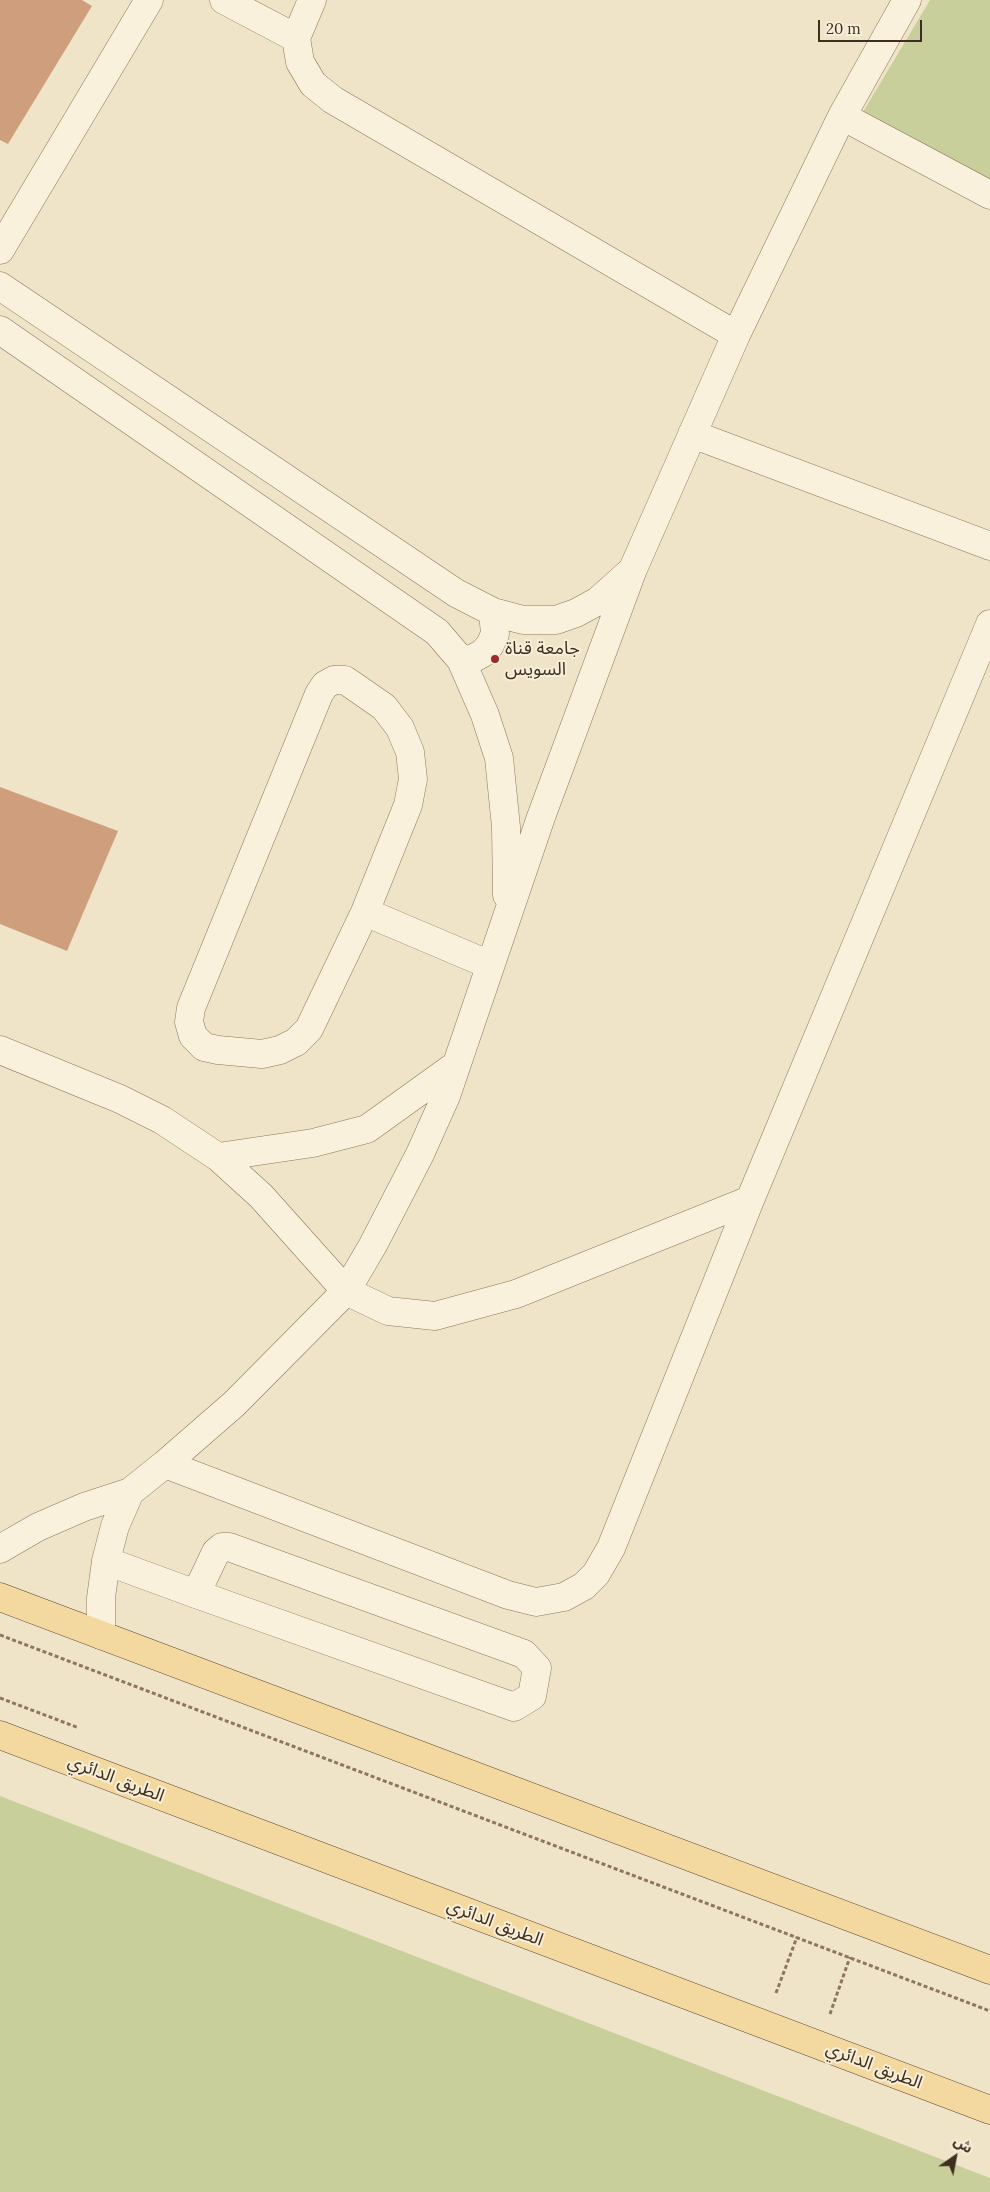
<!DOCTYPE html>
<html>
<head>
<meta charset="utf-8">
<style>
  body { margin:0 }
  #map { position:relative; width:990px; height:2192px; overflow:hidden; background:#f0e4c8; font-family:Lora,"Noto Sans Arabic",serif }
  canvas { display:block }
  .north { position:absolute; left:930px; top:2132px; width:50px; height:50px; -webkit-text-stroke:4px #f7eed8; paint-order:stroke; rotate:33deg; font-size:14px; font-weight:700; line-height:20px; text-align:center; color:#3d2e20 }
  .north::after { content:''; display:block; margin:auto; width:18px; height:22px; background:#3d2e20; clip-path:polygon(50% 0,100% 100%,50% 72%,0 100%) }
  .scale { position:absolute; left:818px; top:20px; width:104px; height:22px; box-sizing:border-box; border:2px solid #3d2e20; border-top:0; padding-left:6px; font-size:15px; line-height:18px; white-space:nowrap; color:#3d2e20; -webkit-text-stroke:4px #f7eed8; paint-order:stroke }
</style>
</head>
<body>
<div id="map">
<canvas width="990" height="2192"></canvas>
<div class="north">ش</div>
<div class="scale">20 m</div>
</div>
<script>
const ctx = document.querySelector('canvas').getContext('2d');
ctx.lineJoin = 'round';
function fillPath(path, color) { ctx.fillStyle = color; ctx.fill(path, 'evenodd'); }
const poly = rows => new Path2D(rows.map(r => 'M' + r).join(''));
function trace(path, color, width, dash) { ctx.strokeStyle = color; ctx.lineWidth = width; ctx.lineCap = dash ? 'butt' : 'round'; ctx.setLineDash(dash || []); ctx.stroke(path); }
function label(font, color, halo, rows, align = 'center') {
  ctx.font = font + ' Lora,"Noto Sans Arabic",serif'; ctx.lineWidth = 4; ctx.setLineDash([]); ctx.textBaseline = 'middle'; ctx.strokeStyle = halo; ctx.fillStyle = color; for (const [text, x, y, turn = 0] of rows) {
    ctx.save(); ctx.translate(x, y); ctx.rotate((+turn || 0) * Math.PI / 180); ctx.textAlign = isNaN(turn) ? turn : align; if (halo) ctx.strokeText(text, 0, 0); ctx.fillText(text, 0, 0); ctx.restore();
  }
}
fillPath(poly([
  [930,0,990,0,990,179,863,112],
  [0,1796,990,2178,990,2192,0,2192]
]), '#c9cf9b');
fillPath(poly([
  [0,0,82,0,92,6,8,144,0,140],
  [0,787,118,831,67,951,0,924]
]), '#cf9f7d');
const minor = poly([
  [224,0,296,38],
  [312,0,296,38,300,62,313,84,333,100,736,335],
  [842,116,990,195],
  [0,250,149,0],
  [0,286,456,593,493,612,523,620,556,620,576,613,598,601,628,574],
  [0,330,437,632,461,660,485,715,499,758,506,827,507,895],
  [692,434,990,546],
  [461,660,472,659,483,653,490,645,495,634,493,612],
  [334,680,345,680,384,707,400,728,410,752,413,779,408,805,365,912,309,1029,296,1042,280,1050,262,1054,218,1050,204,1047,193,1036,189,1022,191,1008,319,694,325,685,334,680],
  [365,912,490,965],
  [0,1050,120,1099,162,1120,218,1157,261,1196,346,1291,388,1311,435,1316,516,1294,750,1200],
  [218,1157,313,1143,367,1129,456,1065],
  [165,1464,508,1595,536,1602,564,1597,584,1586,596,1574,611,1548,750,1200,990,624],
  [0,1549,38,1527,84,1507,130,1492,165,1464,234,1404,346,1291,373,1245,420,1154,446,1096,541,817,633,569,736,335,842,116,907,0],
  [106,1561,196,1594,514,1707,532,1696,537,1668,524,1654,229,1547,222,1547,216,1552,196,1594],
  [101,1635,101,1598,106,1561,115,1526,130,1492]
]);
const major = poly([
  [0,1597,990,1970],
  [0,1735,990,2110]
]);
trace(minor, '#8d765c', 29);
trace(major, '#5b4430', 29);
trace(poly([
  [0,1635,990,2011],
  [0,1698,79,1728],
  [776,1993,797,1937],
  [830,2014,850,1957]
]), '#8d765c', 3, [4, 2.5]);
trace(minor, '#faf1dc', 28);
trace(major, '#f3d9a0', 28);
for (const [x, y, r, color] of [
  [495,659,5,"#9e2a2b"]
]) { const dot = new Path2D(); dot.arc(x, y, r, 0, 2 * Math.PI); ctx.fillStyle = color; ctx.fill(dot); trace(dot, '#f7eed8', 2); }
label('18px', '#3d2e20', '#f7eed8', [
  ["جامعة قناة",505,649],
  ["السويس",505,670]
], 'left');
label('18px', '#3d2e20', '#f7eed8', [
  ["الطريق الدائري",116,1779,21],
  ["الطريق الدائري",495,1923,21],
  ["الطريق الدائري",874,2066,21]
]);
</script>
</body>
</html>
